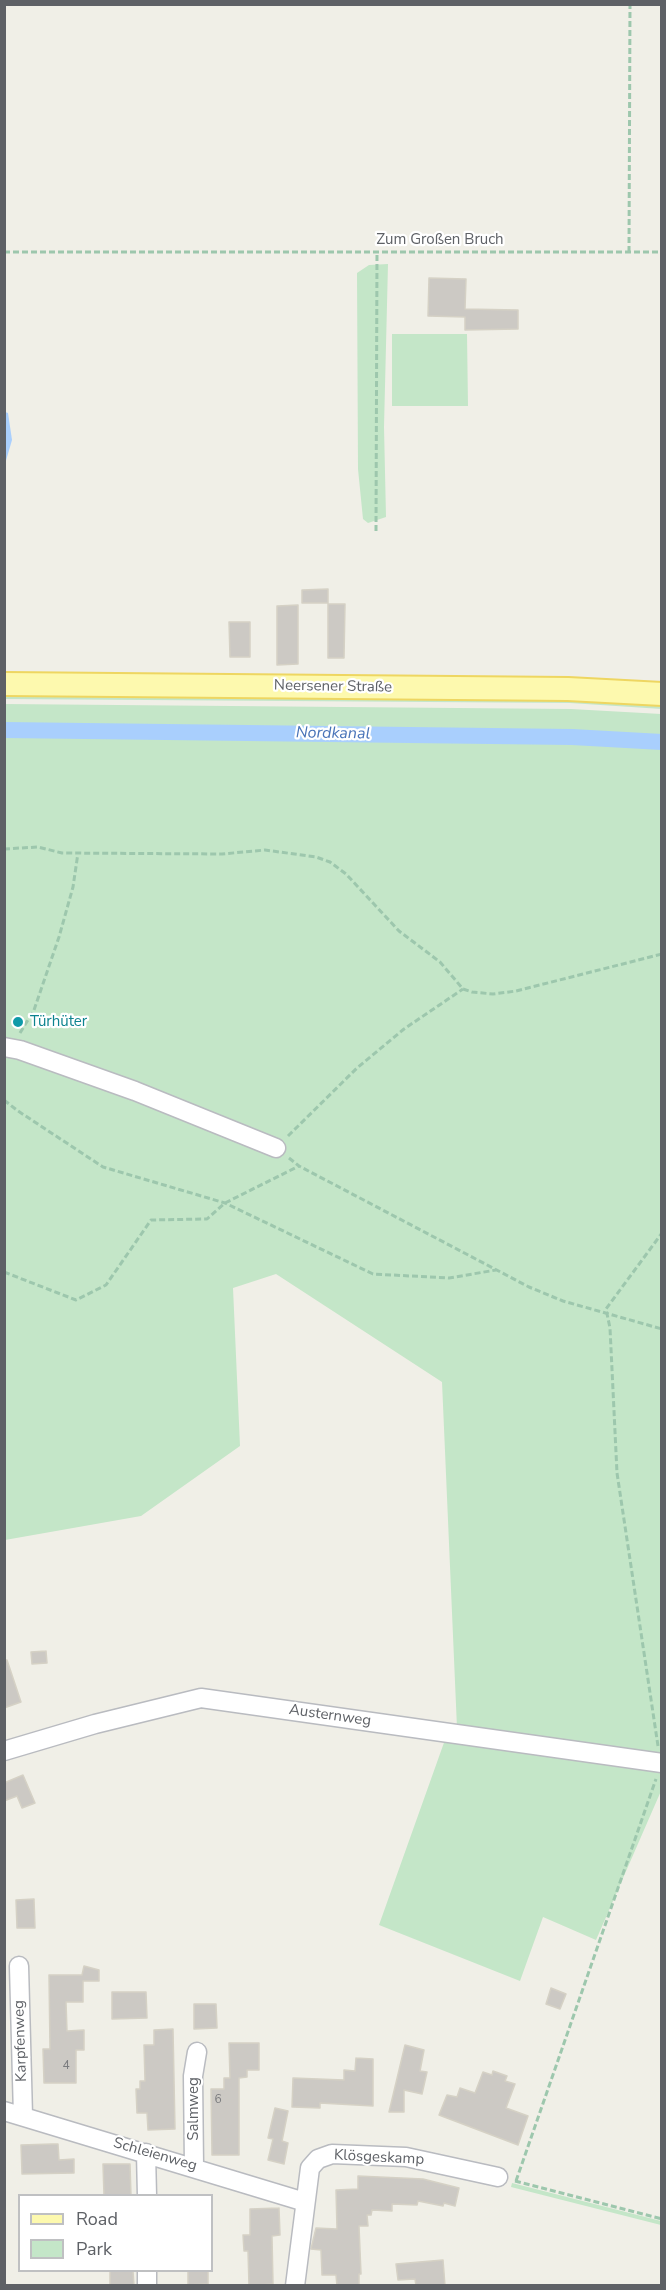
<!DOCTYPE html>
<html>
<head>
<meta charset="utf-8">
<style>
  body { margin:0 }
  #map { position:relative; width:666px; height:2290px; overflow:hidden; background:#f0efe7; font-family:"Nunito Sans",sans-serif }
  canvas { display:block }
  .frame { position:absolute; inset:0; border:6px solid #5e6166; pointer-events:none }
  .legend { position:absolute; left:18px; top:2194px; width:195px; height:78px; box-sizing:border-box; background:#fff; border:2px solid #bfc0c2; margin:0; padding:8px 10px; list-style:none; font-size:18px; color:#5e6166 }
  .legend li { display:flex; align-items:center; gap:12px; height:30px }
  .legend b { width:30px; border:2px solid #bfc0c2 }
</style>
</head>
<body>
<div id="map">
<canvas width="666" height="2290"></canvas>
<div class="frame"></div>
<ul class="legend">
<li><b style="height:8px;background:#fdf9ae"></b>Road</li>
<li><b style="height:16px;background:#c4e6c8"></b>Park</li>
</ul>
</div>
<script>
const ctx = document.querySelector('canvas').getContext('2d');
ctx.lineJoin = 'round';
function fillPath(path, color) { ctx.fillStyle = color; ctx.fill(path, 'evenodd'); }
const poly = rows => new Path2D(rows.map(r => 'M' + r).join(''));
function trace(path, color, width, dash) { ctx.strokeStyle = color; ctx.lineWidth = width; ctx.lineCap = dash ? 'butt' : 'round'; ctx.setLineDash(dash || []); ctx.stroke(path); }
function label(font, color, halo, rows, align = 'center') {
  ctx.font = font + ' "Nunito Sans",sans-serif'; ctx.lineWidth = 4.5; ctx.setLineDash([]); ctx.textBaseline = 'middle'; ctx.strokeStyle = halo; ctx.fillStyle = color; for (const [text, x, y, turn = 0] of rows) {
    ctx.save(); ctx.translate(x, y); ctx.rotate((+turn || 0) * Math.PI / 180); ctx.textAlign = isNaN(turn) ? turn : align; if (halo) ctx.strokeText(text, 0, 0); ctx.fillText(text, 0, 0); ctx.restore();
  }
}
fillPath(poly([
  [388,264,384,427,386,517,368,523,363,519,358,469,357,273,369,265],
  [467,334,468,406,392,406,392,334],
  [5,693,570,698,661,702,662,709,570,703,5,699],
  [4,704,571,709,661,714,661,1791,596,1940,543,1917,520,1981,379,1925,446,1737,457,1728,442,1382,276,1274,233,1288,240,1446,141,1516,5,1540],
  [512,2183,661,2221,661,2225,511,2187]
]), '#c4e6c8');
fillPath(poly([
  [5,412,8,413,12,440,5,464]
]), '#a9cffd');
trace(poly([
  [4,730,572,737,662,742]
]), '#a9cffd', 16);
const building = poly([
  [429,278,466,279,465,309,518,310,518,329,465,330,465,317,428,316,429,278],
  [328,589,328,603,302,603,302,590,328,589],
  [328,604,345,604,344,658,328,658,328,604],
  [298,605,298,664,277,665,277,606,298,605],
  [229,622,250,622,250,657,230,657,229,622],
  [46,1651,47,1663,32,1664,31,1652,46,1651],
  [4,1660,7,1660,21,1702,4,1708,4,1660],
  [23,1775,35,1803,22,1808,17,1796,4,1801,4,1783,23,1775],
  [34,1899,35,1928,17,1928,16,1900,34,1899],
  [84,1966,99,1970,99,1981,83,1981,83,2002,66,2002,67,2031,84,2030,84,2050,76,2050,76,2083,44,2083,43,2049,50,2049,49,1975,82,1975,84,1966],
  [551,1988,566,1994,560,2009,546,2004,551,1988],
  [112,1992,146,1992,147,2018,112,2019,112,1992],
  [194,2004,216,2004,217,2028,194,2029,194,2004],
  [173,2029,175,2129,148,2130,147,2113,137,2113,136,2089,140,2089,140,2081,145,2081,144,2045,154,2045,154,2030,173,2029],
  [229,2043,259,2043,259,2070,247,2070,247,2077,239,2078,239,2155,212,2155,211,2089,224,2089,224,2078,230,2078,229,2043],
  [405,2045,424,2050,420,2071,427,2072,422,2094,404,2090,404,2112,389,2112,405,2045],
  [356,2058,373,2059,373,2106,320,2103,320,2108,292,2107,293,2078,344,2080,344,2070,355,2071,356,2058],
  [493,2071,507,2076,505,2081,515,2084,506,2108,528,2116,518,2145,439,2115,447,2095,457,2097,460,2088,475,2093,483,2072,492,2075,493,2071],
  [275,2108,288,2111,282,2141,288,2143,284,2164,268,2160,273,2139,268,2138,275,2108],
  [52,2144,58,2144,59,2160,74,2159,74,2173,22,2174,21,2145,52,2144],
  [103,2164,130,2164,131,2196,104,2196,103,2164],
  [358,2176,423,2179,459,2188,455,2206,444,2203,443,2206,418,2201,417,2205,392,2204,392,2211,372,2210,371,2215,367,2215,368,2226,359,2226,361,2274,359,2274,359,2286,337,2286,336,2275,322,2275,321,2250,311,2249,316,2228,337,2229,336,2190,358,2189,358,2176],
  [279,2208,280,2235,272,2236,273,2284,249,2286,248,2251,244,2251,243,2235,250,2235,250,2209,279,2208],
  [443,2260,445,2286,416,2286,415,2279,398,2280,396,2264,443,2260],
  [110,2271,133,2271,134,2286,110,2286,110,2271],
  [188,2271,208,2271,208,2284,188,2285,188,2271]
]);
fillPath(building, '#ccc9c4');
trace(building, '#d5d1c5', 1.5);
const minor = poly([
  [4,1047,20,1050,135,1091,276,1148],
  [4,1751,95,1724,201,1698,662,1763],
  [19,1966,23,2116],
  [4,2111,305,2202],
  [146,2153,147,2196],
  [194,2167,193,2076,197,2052],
  [147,2270,147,2286],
  [295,2286,310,2168,318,2159,332,2154,406,2157,498,2177]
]);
const major = poly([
  [4,684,568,689,662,694]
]);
trace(minor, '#b9bbc0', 21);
trace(major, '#eed661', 26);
trace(poly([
  [4,252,662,252],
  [629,252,630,4],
  [376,531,377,252],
  [4,849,38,847,62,853,222,854,265,850,316,857,330,862,346,874,399,931,440,962,463,989,472,992,493,994,516,991,662,954],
  [20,1033,34,1010,59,937,73,887,78,853],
  [4,1100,18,1111,103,1167,225,1203,373,1274,449,1278,496,1270],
  [288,1136,357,1068,404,1029,463,989],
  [289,1158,299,1166,529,1287,563,1301,662,1329],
  [4,1272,76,1300,106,1285,151,1220,207,1219,225,1203,299,1166],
  [658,1746,617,1473,610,1328,606,1309,662,1233],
  [515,2181,662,2219],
  [516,2181,656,1779]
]), '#9dc7ad', 3, [6, 3]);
trace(minor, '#fff', 18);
trace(major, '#fdf9ae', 22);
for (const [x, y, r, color] of [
  [18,1022,6,"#0f9aa8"]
]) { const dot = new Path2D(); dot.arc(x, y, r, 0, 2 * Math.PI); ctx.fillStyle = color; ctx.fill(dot); trace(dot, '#fff', 2); }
label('12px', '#7a7b7e', null, [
  ["4",66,2066],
  ["6",218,2100]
]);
label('15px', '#5e6166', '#fff', [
  ["Zum Großen Bruch",440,240],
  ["Neersener Straße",333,687,1],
  ["Austernweg",330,1716,8],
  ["Karpfenweg",21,2041,-92],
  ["Salmweg",194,2109,-90],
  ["Schleienweg",155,2155,16],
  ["Klösgeskamp",379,2158,3]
]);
label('15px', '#0d838f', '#fff', [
  ["Türhüter",30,1022]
], 'left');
label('italic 16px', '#4873b8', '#fff', [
  ["Nordkanal",333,734,1]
]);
</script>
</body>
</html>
